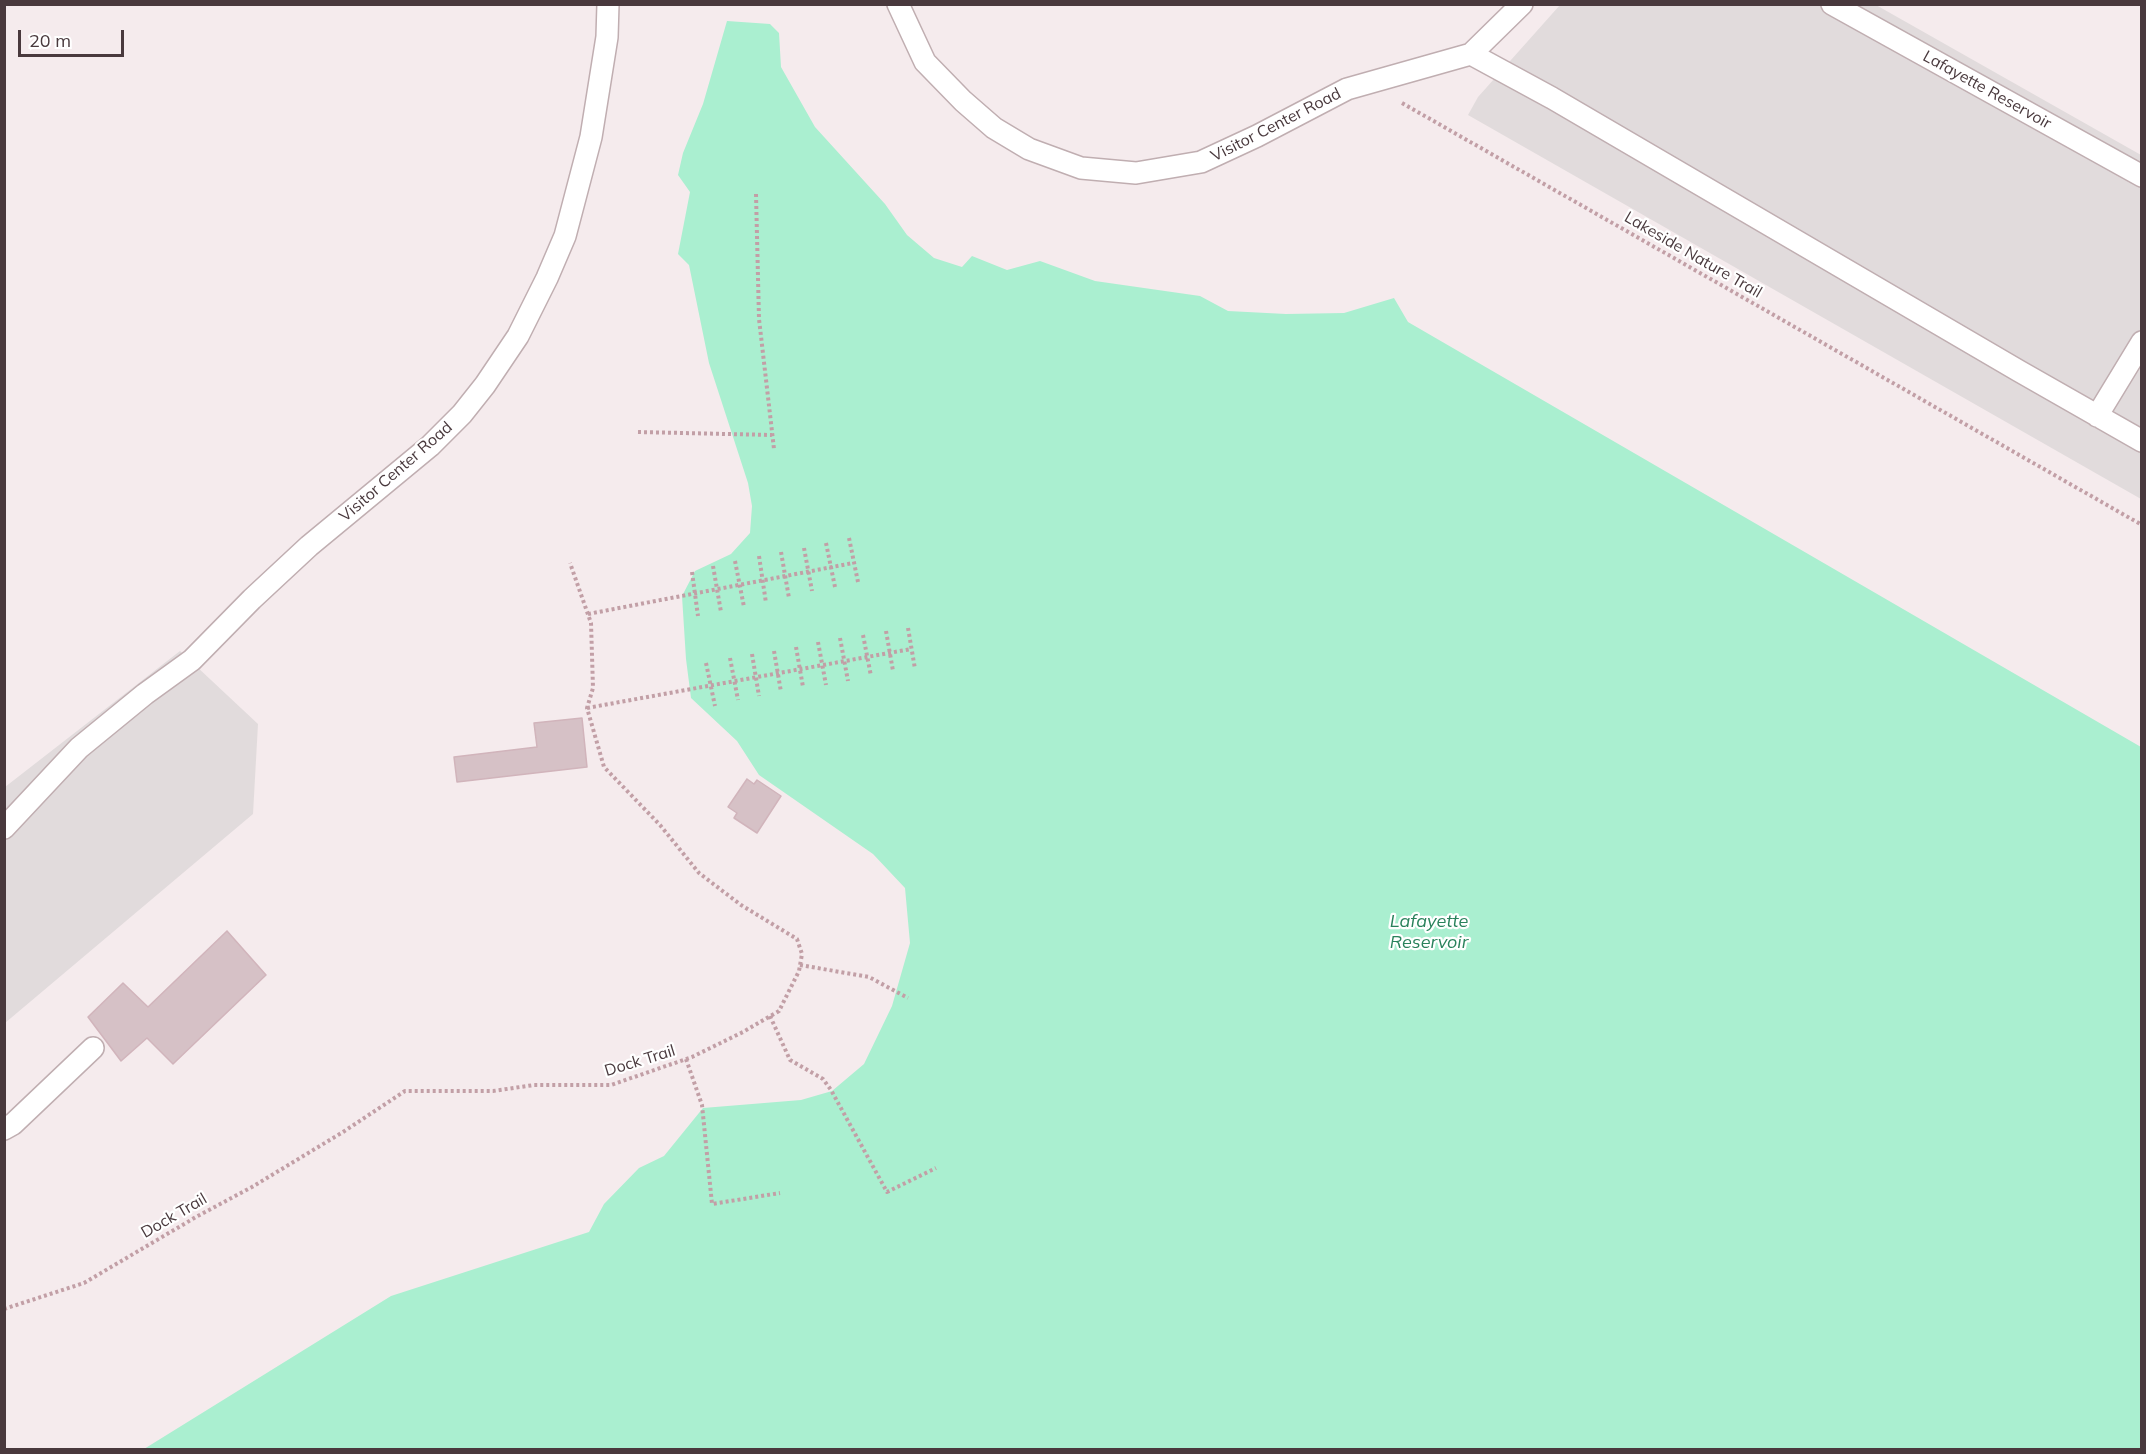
<!DOCTYPE html>
<html>
<head>
<meta charset="utf-8">
<style>
  body { margin:0 }
  #map { position:relative; width:2146px; height:1454px; overflow:hidden; background:#f5ebed; font-family:Mulish,sans-serif }
  canvas { display:block }
  .frame { position:absolute; inset:0; border:6px solid #49393d; pointer-events:none }
  .scale { position:absolute; left:18px; top:30px; width:106px; height:27px; box-sizing:border-box; border:3px solid #49393d; border-top:0; padding-left:8px; font-size:18px; line-height:21px; white-space:nowrap; color:#49393d; -webkit-text-stroke:4px #fff; paint-order:stroke }
</style>
</head>
<body>
<div id="map">
<canvas width="2146" height="1454"></canvas>
<div class="frame"></div>
<div class="scale">20 m</div>
</div>
<script>
const ctx = document.querySelector('canvas').getContext('2d');
ctx.lineJoin = 'round';
function fillPath(path, color) { ctx.fillStyle = color; ctx.fill(path, 'evenodd'); }
const poly = rows => new Path2D(rows.map(r => 'M' + r).join(''));
function trace(path, color, width, dash) { ctx.strokeStyle = color; ctx.lineWidth = width; ctx.lineCap = dash ? 'butt' : 'round'; ctx.setLineDash(dash || []); ctx.stroke(path); }
function label(font, color, halo, rows, align = 'center') {
  ctx.font = font + ' Mulish,sans-serif'; ctx.lineWidth = 4.5; ctx.setLineDash([]); ctx.textBaseline = 'middle'; ctx.strokeStyle = halo; ctx.fillStyle = color; for (const [text, x, y, turn = 0] of rows) {
    ctx.save(); ctx.translate(x, y); ctx.rotate((+turn || 0) * Math.PI / 180); ctx.textAlign = isNaN(turn) ? turn : align; if (halo) ctx.strokeText(text, 0, 0); ctx.fillText(text, 0, 0); ctx.restore();
  }
}
fillPath(poly([
  [1560,5,1876,5,2141,155,2141,499,1468,115,1478,97],
  [180,651,258,724,253,814,5,1023,5,787]
]), '#e1dbdc');
fillPath(poly([
  [727,21,770,24,779,33,781,67,815,127,885,204,907,235,934,258,962,267,972,256,1007,270,1040,261,1095,281,1200,296,1228,311,1286,314,1344,313,1394,298,1408,322,2141,747,2141,1449,144,1449,391,1296,589,1232,604,1204,639,1168,664,1156,703,1108,801,1100,832,1091,864,1064,892,1006,910,943,905,888,873,854,759,775,737,741,691,698,686,659,682,596,695,571,731,554,750,533,752,506,748,483,709,363,689,265,678,254,690,192,678,175,683,153,703,104]
]), '#aaefd0');
const building = poly([
  [582,718,587,767,457,782,454,757,537,747,534,723,582,718],
  [747,779,754,784,757,780,781,796,757,833,734,818,737,813,728,807,747,779],
  [227,931,266,975,173,1064,147,1038,121,1061,88,1017,123,983,148,1007,227,931]
]);
fillPath(building, '#d6c1c6');
trace(building, '#d1b4bb', 1.5);
const lane = poly([
  [898,4,925,62,963,101,994,128,1029,149,1081,168,1136,173,1201,162,1257,136,1347,89,1471,54,1522,4],
  [1832,4,2142,176],
  [1471,54,1552,98,2019,371,2142,441],
  [2097,416,2142,342],
  [4,828,79,748,145,694,192,660,252,599,309,546,430,446,462,414,485,385,518,336,547,278,565,236,591,137,607,37,608,4],
  [4,1129,13,1124,93,1048]
]);
trace(lane, '#c0aeb1', 24);
trace(poly([
  [1402,103,2142,525],
  [756,194,759,319,774,449],
  [638,432,772,435],
  [849,538,858,582],
  [826,543,835,587],
  [804,548,812,591],
  [781,552,789,598],
  [759,556,766,603],
  [735,561,744,607],
  [713,566,721,612],
  [692,572,698,616],
  [588,614,853,563],
  [908,628,915,669],
  [886,631,893,671],
  [863,635,871,676],
  [840,638,848,681],
  [818,642,826,685],
  [796,647,803,687],
  [774,651,781,692],
  [752,654,759,696],
  [730,658,738,700],
  [706,663,715,706],
  [587,708,911,649],
  [800,965,869,977,908,998],
  [770,1016,790,1060,823,1079,831,1090,887,1192,936,1168],
  [686,1059,702,1105,712,1204,780,1193],
  [4,1309,84,1283,196,1217,252,1187,343,1132,405,1091,493,1091,534,1085,611,1085,692,1057,743,1032,779,1011,799,971,802,954,797,939,741,905,699,873,660,825,604,767,587,708,593,688,591,623,570,563]
]), '#c29fa6', 4, [3, 3]);
trace(lane, '#fff', 21);
label('16px', '#49393d', '#fff', [
  ["Lafayette Reservoir",1987,90,29],
  ["Visitor Center Road",1276,125,-27],
  ["Lakeside Nature Trail",1693,255,30],
  ["Visitor Center Road",396,472,-41],
  ["Dock Trail",640,1061,-17],
  ["Dock Trail",174,1216,-30]
]);
label('italic 18px', '#2a825c', '#fff', [
  ["Lafayette",1429,922],
  ["Reservoir",1429,943]
]);
</script>
</body>
</html>
